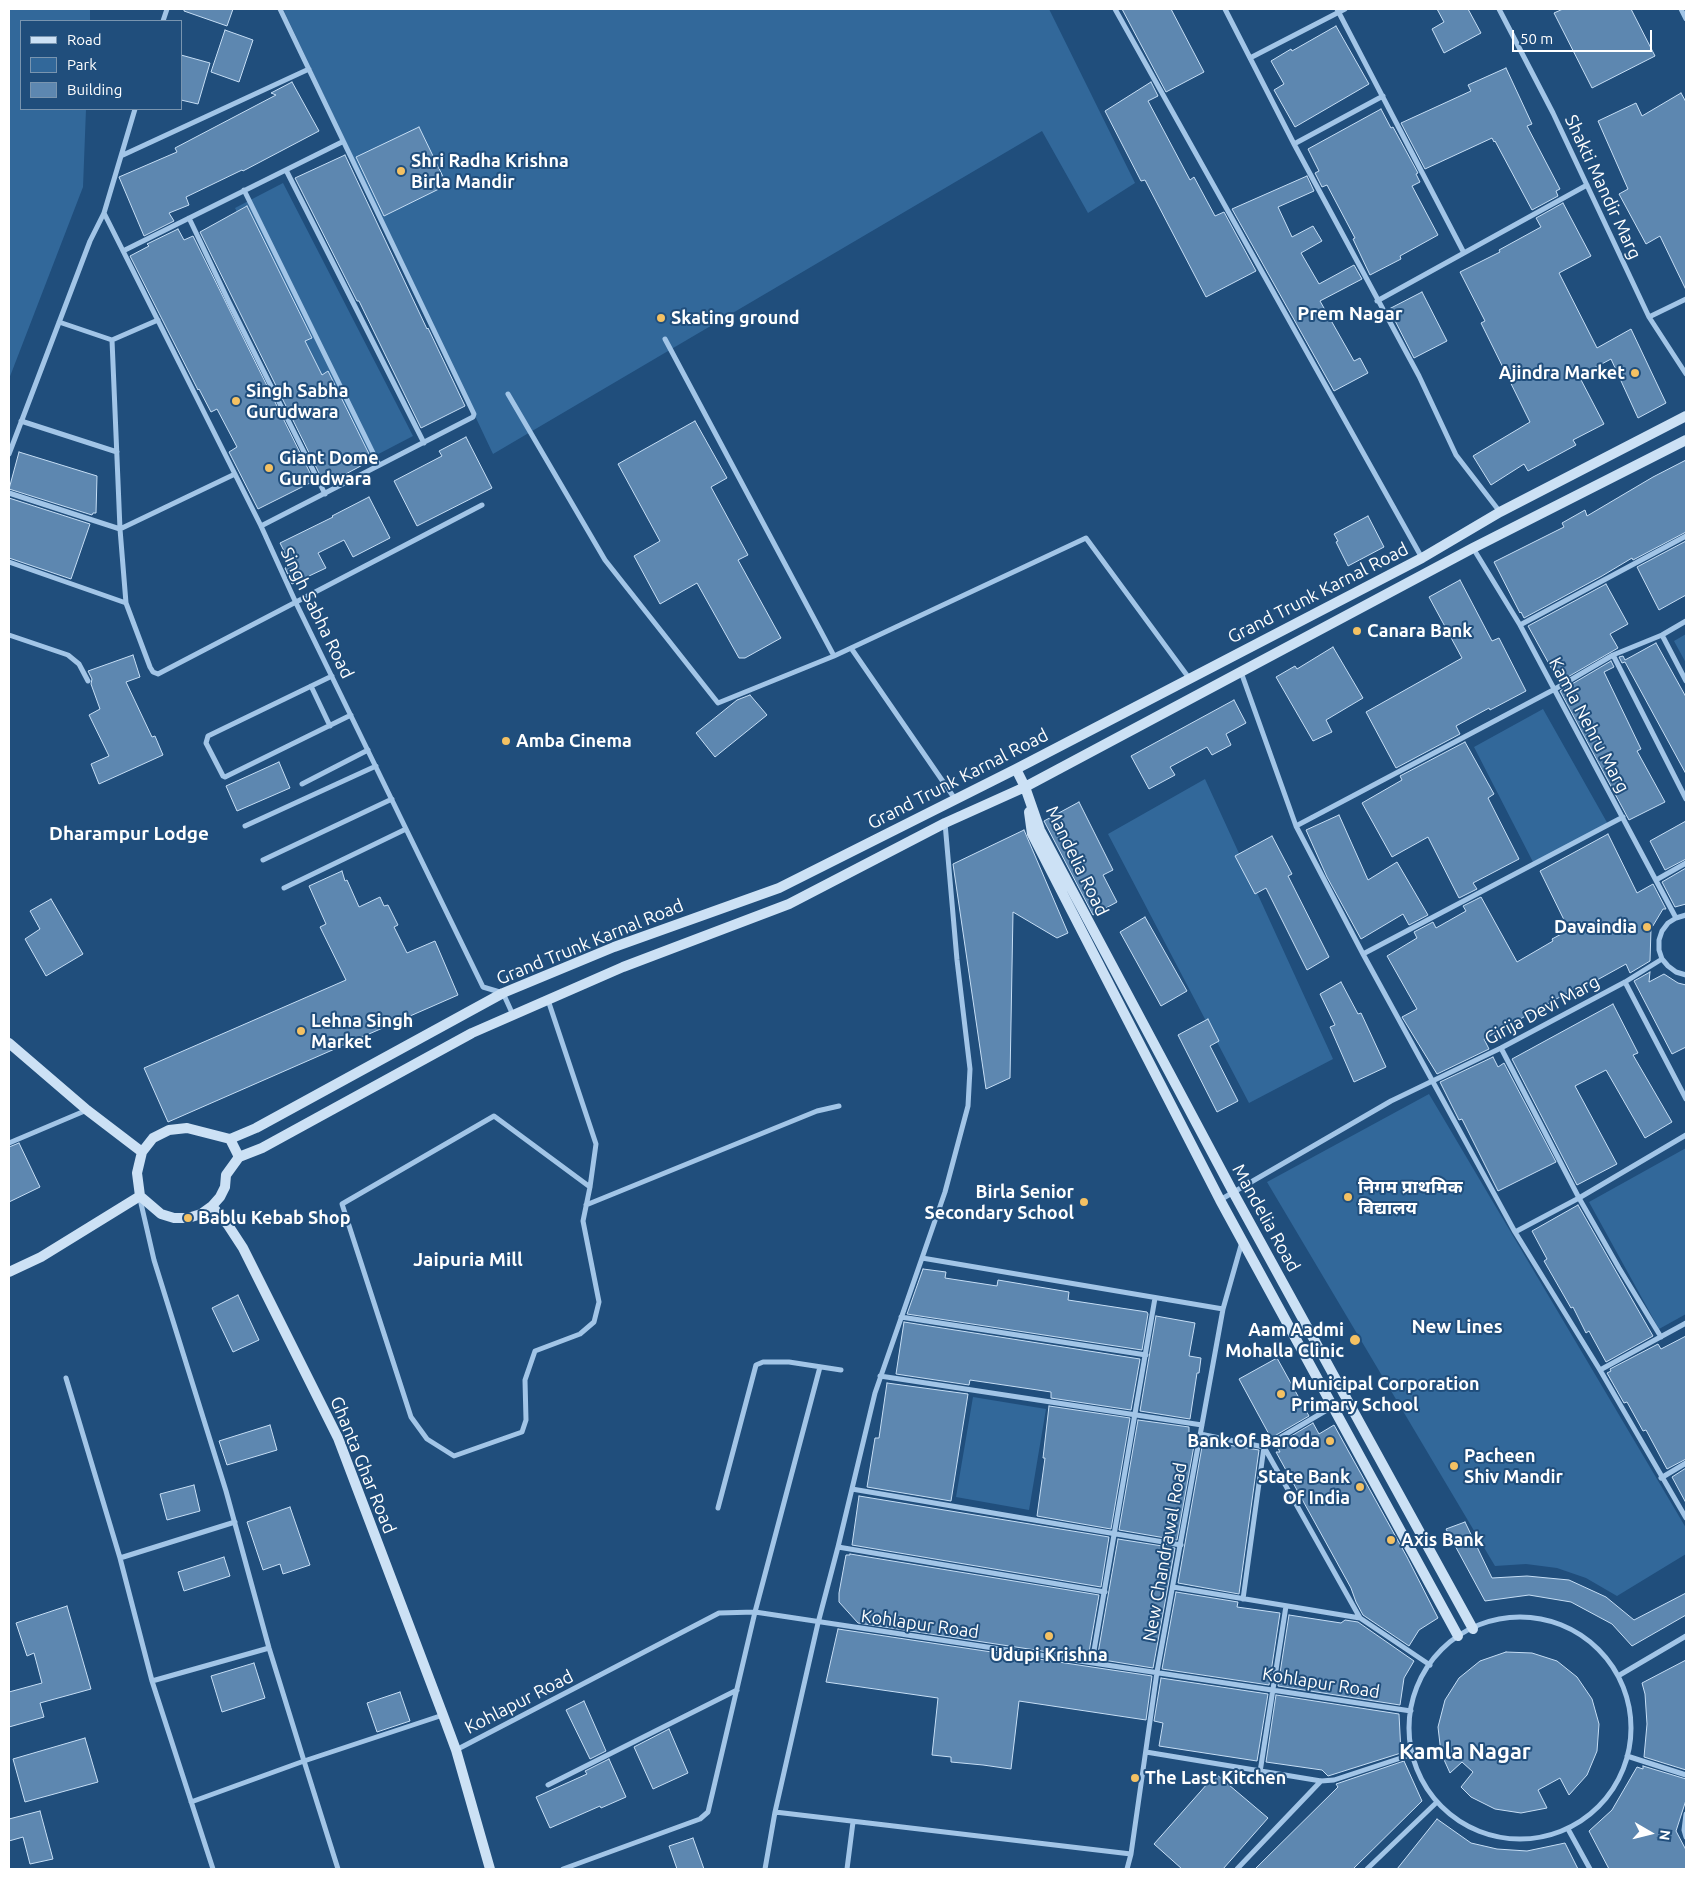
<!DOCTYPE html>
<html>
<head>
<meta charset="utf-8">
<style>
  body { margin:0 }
  #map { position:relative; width:1695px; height:1878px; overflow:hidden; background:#204e7c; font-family:Ubuntu,sans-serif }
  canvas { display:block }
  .frame { position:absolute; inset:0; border:10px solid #fff; pointer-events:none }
  .legend { position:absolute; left:20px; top:20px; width:162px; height:90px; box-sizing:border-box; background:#204e7c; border:1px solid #7995b0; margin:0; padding:6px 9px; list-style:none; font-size:15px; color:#fff }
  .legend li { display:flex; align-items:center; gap:10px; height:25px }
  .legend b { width:25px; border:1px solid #7995b0 }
  .north { position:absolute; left:1625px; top:1808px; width:50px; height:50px; -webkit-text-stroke:4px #204e7c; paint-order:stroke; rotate:98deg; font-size:14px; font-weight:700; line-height:20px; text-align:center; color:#fff }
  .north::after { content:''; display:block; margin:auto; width:18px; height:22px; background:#fff; clip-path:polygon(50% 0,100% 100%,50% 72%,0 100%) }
  .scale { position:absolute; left:1512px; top:30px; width:140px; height:22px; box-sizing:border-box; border:2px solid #fff; border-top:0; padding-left:6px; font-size:15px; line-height:18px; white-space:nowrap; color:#fff; -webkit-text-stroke:4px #204e7c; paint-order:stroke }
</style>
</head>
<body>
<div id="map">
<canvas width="1695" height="1878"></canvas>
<div class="frame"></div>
<ul class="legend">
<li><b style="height:6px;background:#cce1f5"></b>Road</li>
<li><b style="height:14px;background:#32689a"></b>Park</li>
<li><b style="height:14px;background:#5d87b0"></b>Building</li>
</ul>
<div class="north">N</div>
<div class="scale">50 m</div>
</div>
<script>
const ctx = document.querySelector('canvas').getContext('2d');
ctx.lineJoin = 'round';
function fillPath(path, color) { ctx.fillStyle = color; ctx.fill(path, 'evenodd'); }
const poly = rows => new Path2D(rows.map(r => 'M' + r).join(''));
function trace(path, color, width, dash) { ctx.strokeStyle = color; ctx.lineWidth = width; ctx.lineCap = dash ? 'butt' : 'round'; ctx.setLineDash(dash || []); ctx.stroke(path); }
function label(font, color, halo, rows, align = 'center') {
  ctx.font = font + ' Ubuntu,"Noto Sans Devanagari",sans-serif'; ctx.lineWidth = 4; ctx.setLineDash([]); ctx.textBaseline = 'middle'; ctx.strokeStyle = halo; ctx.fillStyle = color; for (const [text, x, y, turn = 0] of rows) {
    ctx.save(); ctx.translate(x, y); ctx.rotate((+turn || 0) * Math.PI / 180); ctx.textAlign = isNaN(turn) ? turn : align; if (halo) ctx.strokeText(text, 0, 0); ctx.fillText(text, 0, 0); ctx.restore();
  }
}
fillPath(poly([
  [9,9,90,9,90,21,21,21,21,109,86,109,83,187,9,379],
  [283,9,1049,9,1135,183,1088,213,1042,131,493,454],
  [283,183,413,436,365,461,235,208],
  [1686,634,1686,663,1674,641],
  [1543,709,1609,826,1533,862,1474,747],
  [1205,779,1333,1059,1249,1103,1108,834],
  [1429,1094,1686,1528,1686,1554,1617,1596,1586,1578,1557,1568,1526,1564,1495,1566,1267,1182],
  [1686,1148,1686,1314,1659,1329,1589,1202],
  [973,1397,1046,1409,1029,1510,956,1497]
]), '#32689a');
const building = poly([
  [184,9,233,9,227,26,184,11,184,9],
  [1122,9,1171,9,1204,72,1166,92,1122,9],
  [1437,9,1468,9,1481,33,1444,53,1432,29,1444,22,1437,9],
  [1563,9,1631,9,1655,56,1592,88,1554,13,1563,9],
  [1336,26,1369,84,1295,127,1274,90,1284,84,1271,61,1291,49,1292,51,1336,26],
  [225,30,253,40,239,82,211,72,225,30],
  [181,55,210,63,198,104,181,100,181,55],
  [1506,68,1532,124,1527,126,1560,189,1556,191,1558,196,1532,210,1495,141,1494,142,1492,138,1425,169,1401,123,1471,91,1468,85,1506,68],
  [292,82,319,131,243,171,242,170,186,197,189,205,169,213,174,221,144,236,119,177,177,152,175,148,276,95,271,93,292,82],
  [1151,82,1158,96,1148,101,1190,180,1194,177,1215,216,1224,212,1256,271,1206,297,1145,180,1141,181,1105,111,1151,82],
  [1681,93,1686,102,1686,290,1660,236,1646,244,1619,194,1628,189,1598,121,1636,103,1642,116,1681,93],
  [1381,109,1391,128,1393,127,1418,173,1416,174,1420,182,1412,186,1438,235,1400,256,1401,259,1370,275,1353,239,1355,238,1327,185,1322,187,1315,173,1319,171,1308,149,1381,109],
  [419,127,447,185,384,216,356,157,419,127],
  [345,155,427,329,428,328,465,406,421,428,359,301,357,301,295,178,345,155],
  [1307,176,1314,191,1278,207,1292,237,1313,226,1322,241,1301,253,1319,284,1354,265,1362,279,1320,301,1354,361,1360,358,1368,373,1334,391,1232,209,1307,176],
  [1563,203,1591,256,1559,273,1597,348,1631,329,1666,403,1638,418,1611,359,1579,376,1604,424,1573,440,1576,445,1528,471,1524,464,1491,485,1473,456,1530,422,1481,323,1485,321,1460,272,1500,252,1499,250,1541,227,1536,218,1563,203],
  [247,206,312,338,305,341,322,375,328,371,372,460,325,485,200,232,247,206],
  [178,229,184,240,193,236,314,481,258,509,229,452,237,447,217,409,211,412,199,389,198,390,130,256,149,246,147,244,178,229],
  [1422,292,1447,341,1414,358,1389,309,1422,292],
  [695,421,727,478,711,487,748,555,738,560,781,638,745,658,739,658,697,583,660,604,634,556,660,541,618,464,695,421],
  [466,437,492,488,417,526,394,481,442,456,439,451,466,437],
  [19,452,97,476,96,513,93,513,92,515,9,489,19,452],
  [1686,460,1686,532,1633,560,1632,558,1602,576,1524,618,1521,612,1520,613,1494,562,1564,527,1562,523,1585,510,1587,516,1653,477,1686,460],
  [369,497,390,538,353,557,344,540,318,553,326,568,292,584,285,568,291,565,280,543,333,517,332,516,369,497],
  [9,498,90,524,71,579,9,558,9,498],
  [1368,516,1384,547,1348,566,1336,542,1338,541,1334,534,1368,516],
  [1686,541,1686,595,1659,610,1637,567,1686,541],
  [1460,580,1492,641,1499,638,1526,691,1490,710,1489,708,1456,726,1460,734,1396,768,1366,712,1462,658,1429,597,1460,580],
  [1606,584,1628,624,1610,634,1618,648,1559,682,1528,626,1606,584],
  [1656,643,1686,697,1686,774,1625,662,1622,663,1619,657,1623,656,1625,660,1656,643],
  [1333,647,1363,698,1326,720,1332,732,1313,741,1276,677,1295,666,1297,669,1333,647],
  [133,655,140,677,126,682,152,737,155,736,163,755,99,784,91,764,109,756,89,715,100,709,91,684,92,679,88,671,133,655],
  [1611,661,1614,667,1604,672,1641,749,1637,751,1665,802,1629,820,1560,691,1611,661],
  [750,695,767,715,715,757,696,733,737,700,750,695],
  [1234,700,1246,723,1226,734,1231,745,1212,755,1207,747,1170,767,1175,775,1149,789,1131,756,1234,700],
  [1465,742,1494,794,1488,798,1519,859,1473,883,1477,889,1459,898,1428,837,1392,857,1362,803,1402,780,1400,776,1465,742],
  [279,762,290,788,237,811,226,786,279,762],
  [1079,802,1113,870,1103,875,1117,902,1093,915,1044,821,1079,802],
  [1339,815,1368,880,1397,862,1428,915,1409,925,1403,914,1361,939,1327,877,1306,830,1339,815],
  [1686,821,1686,859,1665,870,1650,841,1686,821],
  [1024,830,1068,933,1057,938,1013,912,1010,1078,986,1089,953,864,1024,830],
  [1608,834,1637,893,1653,884,1666,909,1663,909,1651,929,1650,961,1630,973,1626,964,1579,990,1578,987,1484,1039,1489,1049,1437,1074,1402,1017,1417,1009,1387,956,1417,938,1414,932,1433,922,1436,928,1466,911,1463,906,1481,897,1517,962,1553,941,1552,939,1569,930,1540,871,1608,834],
  [1272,836,1292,874,1288,876,1329,957,1307,970,1266,888,1255,894,1235,856,1272,836],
  [1686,868,1686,904,1675,907,1662,882,1686,868],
  [342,871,345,881,347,880,359,907,380,897,384,906,388,905,398,925,394,927,407,953,435,941,458,995,168,1122,144,1068,346,980,320,927,326,924,309,886,342,871],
  [51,899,83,954,46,976,25,939,40,929,30,911,51,899],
  [1145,917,1187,991,1161,1006,1120,932,1145,917],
  [1650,972,1649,982,1664,974,1678,983,1686,985,1686,1047,1672,1054,1634,981,1650,972],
  [1341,982,1358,1014,1361,1013,1386,1067,1354,1082,1330,1027,1335,1025,1320,994,1341,982],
  [1613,1004,1638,1053,1633,1055,1672,1122,1645,1138,1606,1070,1575,1086,1617,1164,1577,1185,1512,1059,1613,1004],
  [1208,1019,1219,1041,1210,1046,1238,1101,1217,1112,1178,1035,1208,1019],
  [1493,1057,1498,1067,1504,1063,1556,1162,1498,1191,1462,1119,1459,1120,1440,1082,1493,1057],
  [19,1143,40,1187,9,1202,9,1147,19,1143],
  [1578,1205,1653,1336,1606,1362,1589,1331,1586,1333,1573,1307,1571,1308,1544,1261,1547,1259,1532,1231,1578,1205],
  [923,1269,946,1272,945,1278,997,1286,998,1280,1069,1292,1068,1300,1147,1312,1148,1314,1142,1350,907,1314,923,1269],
  [238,1295,259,1340,233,1352,212,1308,238,1295],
  [1156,1316,1195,1323,1189,1356,1201,1358,1199,1373,1197,1373,1190,1419,1140,1411,1156,1316],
  [904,1322,1140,1359,1131,1410,1051,1398,1051,1392,1031,1389,970,1380,969,1385,896,1374,904,1322],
  [1686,1336,1686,1459,1667,1469,1646,1430,1643,1431,1627,1402,1624,1403,1607,1373,1611,1371,1610,1369,1658,1344,1661,1349,1686,1336],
  [1277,1358,1309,1416,1271,1438,1239,1379,1277,1358],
  [887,1383,968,1394,951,1501,867,1487,875,1438,879,1438,887,1383],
  [1049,1406,1130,1418,1111,1529,1037,1516,1045,1458,1043,1458,1049,1406],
  [1138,1420,1189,1427,1189,1439,1195,1440,1177,1540,1119,1530,1138,1420],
  [1313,1423,1319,1434,1334,1425,1407,1557,1438,1618,1419,1630,1409,1646,1363,1615,1356,1602,1351,1588,1276,1452,1280,1452,1276,1445,1313,1423],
  [270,1425,277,1450,227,1465,219,1441,270,1425],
  [1203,1441,1259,1450,1239,1594,1178,1583,1203,1441],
  [1686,1468,1686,1503,1672,1477,1686,1468],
  [194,1485,200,1511,167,1520,160,1494,194,1485],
  [859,1496,1109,1537,1101,1587,852,1545,859,1496],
  [290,1507,310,1565,283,1574,280,1564,263,1570,247,1522,290,1507],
  [1465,1522,1492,1578,1527,1576,1569,1580,1606,1597,1634,1620,1686,1593,1686,1615,1632,1646,1612,1624,1571,1602,1529,1595,1485,1601,1446,1529,1465,1522],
  [1118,1539,1175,1548,1153,1668,1097,1659,1118,1539],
  [850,1554,1099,1595,1088,1658,858,1623,839,1602,839,1593,846,1555,850,1555,850,1554],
  [224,1557,230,1576,184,1591,178,1572,224,1557],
  [1176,1592,1238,1602,1237,1607,1280,1613,1269,1685,1162,1669,1176,1592],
  [67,1606,91,1689,40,1703,44,1717,9,1727,9,1692,42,1683,34,1653,27,1656,16,1623,67,1606],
  [1289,1615,1341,1623,1345,1620,1358,1622,1414,1661,1404,1678,1400,1705,1278,1686,1289,1615],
  [838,1629,1152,1676,1146,1720,1019,1701,1011,1769,983,1765,951,1762,951,1757,932,1755,938,1698,826,1682,838,1629],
  [1506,1652,1532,1653,1557,1661,1577,1677,1592,1699,1599,1724,1597,1751,1587,1775,1569,1795,1560,1778,1538,1790,1547,1808,1521,1813,1495,1809,1471,1797,1461,1787,1473,1772,1462,1762,1450,1773,1441,1753,1438,1727,1445,1700,1459,1678,1480,1661,1506,1652],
  [1686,1660,1686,1770,1644,1757,1647,1724,1645,1694,1642,1683,1686,1660],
  [254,1663,265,1698,222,1712,211,1676,254,1663],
  [1161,1678,1268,1694,1257,1761,1159,1746,1163,1723,1154,1721,1161,1678],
  [400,1692,410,1721,377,1732,367,1703,400,1692],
  [1276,1695,1399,1714,1401,1753,1328,1776,1322,1770,1266,1762,1276,1695],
  [584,1701,606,1751,590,1759,566,1710,584,1701],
  [669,1729,688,1773,653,1789,634,1747,669,1729],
  [85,1738,98,1782,25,1802,13,1759,85,1738],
  [609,1759,626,1797,601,1808,600,1806,550,1828,536,1797,587,1774,585,1771,609,1759],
  [1404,1761,1422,1801,1353,1869,1255,1869,1338,1787,1336,1784,1404,1761],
  [1643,1766,1686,1779,1686,1800,1676,1831,1686,1850,1686,1869,1609,1869,1589,1831,1612,1810,1637,1767,1643,1769,1643,1766],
  [1216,1774,1268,1818,1223,1869,1182,1869,1154,1844,1216,1774],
  [40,1811,53,1859,30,1864,23,1837,9,1841,9,1819,40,1811],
  [1437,1819,1471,1843,1497,1849,1527,1851,1565,1843,1578,1869,1397,1869,1437,1819],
  [693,1838,704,1869,677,1869,669,1846,693,1838]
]);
fillPath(building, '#5d87b0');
trace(building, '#c6def5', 1);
trace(poly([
  [1115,9,1422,558],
  [1225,9,1294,144,1419,376,1456,455,1500,512],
  [1337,9,1464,253],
  [1499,9,1553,113,1649,317,1686,374],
  [1681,9,1686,19],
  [163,21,167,9],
  [1250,58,1345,9],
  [1294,144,1383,96],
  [123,155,309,69],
  [286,170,424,443],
  [244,190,379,465],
  [104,213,261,526,296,603,483,987,503,993,513,1015],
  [189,218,229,302,325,494],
  [123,251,342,142],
  [1377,301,1587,185],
  [1649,317,1686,299],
  [59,322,112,340,158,320],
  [665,339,834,656,1086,538,1189,678],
  [112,340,120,529,126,603,150,667,153,672,158,674,482,505],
  [508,394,605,560,718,703,834,656],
  [21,421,117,452],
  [9,454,90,241,104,213,135,109],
  [9,493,120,529,235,474],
  [261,526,473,417,474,414,280,9],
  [1473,548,1520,625,1676,918],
  [9,562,126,603],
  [1520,625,1686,536],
  [9,635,68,655,79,664,88,681],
  [1662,635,1686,681],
  [851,648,955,799],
  [1613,655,1686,799],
  [1241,672,1296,826,1363,954,1515,1232,1600,1370,1686,1518],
  [332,676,208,736,206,743,223,776,225,777,351,715],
  [311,686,330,726],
  [302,784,368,750],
  [245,826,376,766],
  [1296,826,1555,689,1613,655,1662,635,1686,621],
  [263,860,392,799],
  [1656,880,1686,863],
  [284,888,406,829],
  [1686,915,1676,918,1668,923,1662,931,1659,940,1659,950,1662,959,1668,966,1676,972,1686,975],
  [1363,954,1623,817],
  [1625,982,1686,1099],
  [548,1000,596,1144,590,1187,583,1221,599,1302,594,1322,580,1334,535,1351,525,1380,526,1420,522,1432,454,1456,427,1439,411,1417,342,1204,494,1116,590,1187],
  [1501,1048,1579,1198,1619,1268,1661,1337],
  [9,1143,87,1110],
  [140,1199,154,1260,226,1491,269,1648,304,1761,443,1715],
  [1220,1200,1391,1101,1501,1048,1625,982,1662,959],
  [586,1205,817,1111,839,1106],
  [1515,1232,1579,1198,1686,1135],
  [922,1258,1223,1309],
  [901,1317,1146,1355],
  [1600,1370,1686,1323],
  [880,1376,1202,1425],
  [66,1378,120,1558,152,1681,213,1869],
  [1200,1434,1264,1447,1243,1599],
  [1661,1478,1686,1463],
  [852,1489,1181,1545],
  [718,1508,756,1365,763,1362,789,1362,841,1370],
  [838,1547,1105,1592],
  [120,1558,235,1522],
  [1173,1587,1360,1618,1264,1447,1332,1407],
  '1409 1728a111 111 0 1 1 222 0a111 111 0 1 1-222 0Z',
  [1360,1618,1430,1665],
  [1092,1662,1155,1298],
  [1618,1676,1686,1636],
  [152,1681,269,1648],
  [456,1750,719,1613,755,1612,1411,1711],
  [1146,1752,1321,1781,1334,1780,1413,1754],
  [1627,1756,1686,1775],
  [1260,1772,1286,1606],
  [548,1785,737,1690],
  [191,1802,304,1761,338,1869],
  [775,1812,1131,1854],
  [1686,1814,1684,1830,1686,1837],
  [1568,1829,1590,1869],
  [563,1869,700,1819,708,1812,755,1612,820,1367],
  [765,1869,775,1812,818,1623,838,1547,875,1393,945,1192,968,1106,970,1069,957,960,945,823],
  [847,1869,853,1822],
  [1127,1869,1131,1854,1157,1672,1223,1309,1242,1242],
  [1237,1869,1321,1781],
  [1367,1869,1437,1802]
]), '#a2c5e7', 5);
trace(poly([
  [1016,769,1025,787,1040,830,1233,1192,1473,1629],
  [1029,812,1032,834,1220,1200,1458,1636],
  [9,1043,87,1110,142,1152],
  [187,1128,230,1139,239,1157,226,1175,225,1187,220,1197,212,1206,201,1214,188,1218,174,1218,161,1214,140,1196,137,1173,142,1152,153,1138,169,1130,187,1128],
  [230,1139,256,1128,503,993,614,947,779,888,1016,769,1422,558,1500,512,1686,416],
  [239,1157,262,1148,472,1033,623,967,789,904,945,823,1025,787,1473,548,1686,440],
  [212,1206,228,1225,243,1248,338,1438,443,1715,456,1750,490,1869],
  [9,1272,41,1257,140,1196]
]), '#cce1f5', 10);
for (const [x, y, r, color] of [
  [401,171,5,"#f4c163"],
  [661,318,5,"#f4c163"],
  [1635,373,5,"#f4c163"],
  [236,401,5,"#f4c163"],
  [269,468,5,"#f4c163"],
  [1357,631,5,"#f4c163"],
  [506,741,5,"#f4c163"],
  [1647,927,5,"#f4c163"],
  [301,1031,5,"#f4c163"],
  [1348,1197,5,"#f4c163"],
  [1084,1202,5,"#f4c163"],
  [188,1218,5,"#f4c163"],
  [1355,1340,6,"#f4c163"],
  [1281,1394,5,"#f4c163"],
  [1330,1441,5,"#f4c163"],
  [1454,1466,5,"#f4c163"],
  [1360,1487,5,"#f4c163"],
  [1391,1540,5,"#f4c163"],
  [1049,1636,5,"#f4c163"],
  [1135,1778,5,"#f4c163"]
]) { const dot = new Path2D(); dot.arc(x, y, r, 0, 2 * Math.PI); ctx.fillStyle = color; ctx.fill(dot); trace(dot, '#204e7c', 2); }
label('bold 18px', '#fff', '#204e7c', [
  ["Shri Radha Krishna",411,161],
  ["Birla Mandir",411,182],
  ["Skating ground",671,318],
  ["Ajindra Market",1625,373,"right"],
  ["Singh Sabha",246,391],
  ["Gurudwara",246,412],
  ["Giant Dome",279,458],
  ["Gurudwara",279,479],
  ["Canara Bank",1367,631],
  ["Amba Cinema",516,741],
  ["Davaindia",1637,927,"right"],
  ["Lehna Singh",311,1021],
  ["Market",311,1042],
  ["निगम प्राथमिक",1358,1187],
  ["विद्यालय",1358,1208],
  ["Birla Senior",1074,1192,"right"],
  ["Secondary School",1074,1213,"right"],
  ["Bablu Kebab Shop",198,1218],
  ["Aam Aadmi",1344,1330,"right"],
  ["Mohalla Clinic",1344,1351,"right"],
  ["Municipal Corporation",1291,1384],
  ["Primary School",1291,1405],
  ["Bank Of Baroda",1320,1441,"right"],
  ["Pacheen",1464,1456],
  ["Shiv Mandir",1464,1477],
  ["State Bank",1350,1477,"right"],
  ["Of India",1350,1498,"right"],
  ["Axis Bank",1401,1540],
  ["Udupi Krishna",1049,1655,"center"],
  ["The Last Kitchen",1145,1778]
], 'left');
label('18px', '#fff', '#204e7c', [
  ["Shakti Mandir Marg",1603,187,65],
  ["Grand Trunk Karnal Road",1318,593,-27],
  ["Singh Sabha Road",317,613,64],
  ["Kamla Nehru Marg",1589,725,62],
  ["Grand Trunk Karnal Road",958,779,-27],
  ["Mandelia Road",1077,861,64],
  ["Grand Trunk Karnal Road",590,942,-22],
  ["Girija Devi Marg",1542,1010,-28],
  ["Mandelia Road",1266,1218,61],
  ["Ghanta Ghar Road",363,1465,68],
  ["New Chandrawal Road",1165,1552,-80],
  ["Kohlapur Road",920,1624,8],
  ["Kohlapur Road",1321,1683,9],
  ["Kohlapur Road",519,1702,-27]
]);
label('bold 19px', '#fff', '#204e7c', [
  ["Prem Nagar",1350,314],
  ["Dharampur Lodge",129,834],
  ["Jaipuria Mill",468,1260],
  ["New Lines",1457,1327]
]);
label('bold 22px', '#fff', '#204e7c', [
  ["Kamla Nagar",1465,1752]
]);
</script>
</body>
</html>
